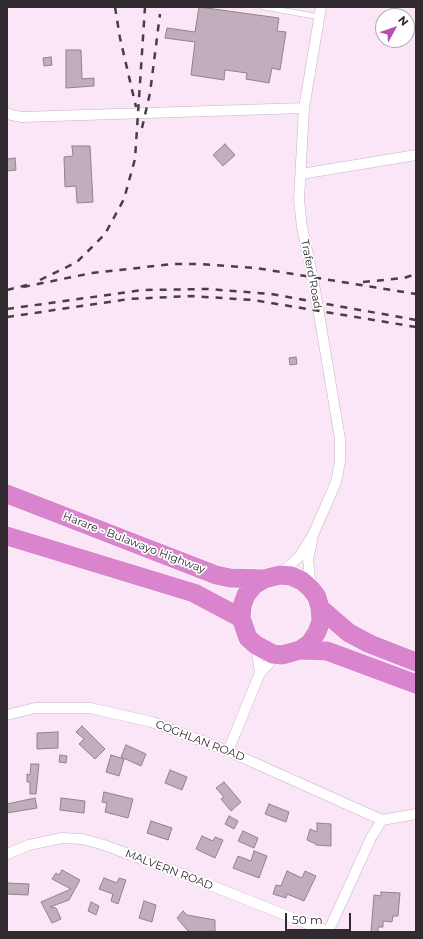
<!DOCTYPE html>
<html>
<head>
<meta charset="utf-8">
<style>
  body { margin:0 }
  #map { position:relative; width:423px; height:939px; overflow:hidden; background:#fae6f6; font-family:Montserrat,sans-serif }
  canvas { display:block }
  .frame { position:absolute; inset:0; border:8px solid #312a30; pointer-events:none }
  .north { position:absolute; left:375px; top:8px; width:40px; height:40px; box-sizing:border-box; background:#fff; border:1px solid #adaaac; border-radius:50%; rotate:50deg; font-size:11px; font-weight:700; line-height:16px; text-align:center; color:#312a30 }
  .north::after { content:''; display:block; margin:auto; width:14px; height:18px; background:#b94eae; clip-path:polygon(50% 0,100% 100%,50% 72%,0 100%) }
  .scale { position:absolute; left:285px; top:913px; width:66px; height:18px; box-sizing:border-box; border:2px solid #312a30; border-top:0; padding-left:5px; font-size:12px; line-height:14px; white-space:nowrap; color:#312a30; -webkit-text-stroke:3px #fff; paint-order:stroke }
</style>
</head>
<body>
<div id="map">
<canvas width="423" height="939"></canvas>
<div class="frame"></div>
<div class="north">N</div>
<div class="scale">50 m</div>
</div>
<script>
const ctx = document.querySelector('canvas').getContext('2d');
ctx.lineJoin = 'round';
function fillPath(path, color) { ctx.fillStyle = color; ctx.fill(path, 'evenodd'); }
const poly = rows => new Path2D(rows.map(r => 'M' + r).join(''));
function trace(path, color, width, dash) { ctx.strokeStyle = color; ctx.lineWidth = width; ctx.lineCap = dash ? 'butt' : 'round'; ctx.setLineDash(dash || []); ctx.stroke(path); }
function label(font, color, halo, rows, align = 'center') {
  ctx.font = font + ' Montserrat,sans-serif'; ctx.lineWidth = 3.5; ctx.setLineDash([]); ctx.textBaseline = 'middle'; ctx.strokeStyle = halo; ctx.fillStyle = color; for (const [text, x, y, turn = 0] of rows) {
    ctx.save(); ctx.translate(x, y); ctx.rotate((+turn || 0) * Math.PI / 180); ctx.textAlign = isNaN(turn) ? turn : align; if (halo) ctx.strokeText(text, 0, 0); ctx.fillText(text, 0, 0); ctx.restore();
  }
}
const building = poly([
  [199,7,279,18,277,31,286,32,280,70,272,68,269,83,246,79,247,73,225,70,224,80,191,75,195,42,165,38,167,28,195,32,199,7],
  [66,50,81,50,82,79,94,78,94,86,66,88,66,50],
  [51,57,52,65,44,66,43,58,51,57],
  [225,144,235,155,223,166,213,155,225,144],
  [72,146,90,146,93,202,77,203,76,186,65,187,64,157,73,156,72,146],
  [15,158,16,170,7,171,7,159,15,158],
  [296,357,297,364,290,365,289,358,296,357],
  [82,726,105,749,95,759,79,744,84,739,76,732,82,726],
  [58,732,58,748,37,749,37,733,58,732],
  [126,745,146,754,141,766,121,757,126,745],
  [60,755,67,756,66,763,59,762,60,755],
  [111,755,124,759,119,776,106,772,111,755],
  [31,764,39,764,36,794,30,794,30,782,27,782,27,774,30,775,31,764],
  [170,770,187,777,182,790,165,783,170,770],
  [224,782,241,802,231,811,221,799,224,797,216,788,224,782],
  [104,792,133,799,128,818,105,812,107,803,102,802,104,792],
  [35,798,37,808,7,813,7,804,35,798],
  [61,798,85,801,84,813,60,810,61,798],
  [269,804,289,812,286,822,265,814,269,804],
  [229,816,238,821,234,829,225,824,229,816],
  [151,821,172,828,168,840,147,833,151,821],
  [317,823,331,824,331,846,316,845,316,844,307,840,310,829,317,832,317,823],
  [243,831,258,838,254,848,238,841,243,831],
  [202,836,213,841,215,837,223,840,215,858,196,849,202,836],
  [254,851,267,856,259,878,233,868,238,856,251,861,254,851],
  [62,870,80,880,69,900,50,907,56,908,61,919,52,923,41,902,71,889,52,879,56,873,59,875,62,870],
  [287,871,302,878,305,871,316,876,304,901,287,894,286,898,273,894,276,885,281,886,287,871],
  [104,878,117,883,119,878,126,880,118,904,111,901,113,894,99,889,104,878],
  [7,883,29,884,28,895,7,894,7,883],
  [381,892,400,893,398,916,393,916,392,922,383,921,383,927,378,927,378,932,371,932,374,895,381,896,381,892],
  [144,901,156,905,152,922,139,918,144,901],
  [91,902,99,906,96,915,88,911,91,902],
  [183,911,187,915,215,920,215,931,191,932,187,930,177,918,183,911]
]);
fillPath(building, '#c1aebd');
trace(building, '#92818f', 1);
const lane = poly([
  [263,7,320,17]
]);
const street = poly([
  [7,113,11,115,22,117,304,108],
  [301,174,416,155],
  [280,574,299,557,313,535,336,482,340,462,340,439,313,278,302,227,299,200,304,108,321,7],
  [311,588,308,559,312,541],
  [256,645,260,673,271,661,280,656],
  [7,715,35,708,90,708,152,722,228,751,382,820],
  [228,751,260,673],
  [7,854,29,845,62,838,82,839,104,845,182,874,328,932],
  [328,932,371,838,382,820,416,814]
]);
const highway = poly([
  [7,494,216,575,230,578,264,579],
  [7,536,194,593,241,618],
  [320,608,321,621,317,632,310,643,300,650,282,655,273,654,256,645,248,638,241,618,242,606,246,595,254,585,264,579,280,575,291,576,302,581,311,589,317,597,320,608,349,633,370,644,416,662],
  [300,650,327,651,416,684]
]);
trace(lane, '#c7b4c3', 6);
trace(street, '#c7b4c3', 11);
trace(highway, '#fff', 20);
trace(lane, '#fff', 5);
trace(street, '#fff', 10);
trace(highway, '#d984cd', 19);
trace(poly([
  [115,7,120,38,136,107],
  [142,128,150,93,160,14],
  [40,280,77,262,105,234,124,199,135,159,145,7],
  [363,282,404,278,416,274],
  [23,287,92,273,173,264,200,264,256,268,416,294],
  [7,290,27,285],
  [7,309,143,290,208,289,271,294,416,320],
  [7,317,129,299,191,296,253,300,416,327]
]), '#473f46', 2.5, [7, 7]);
label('11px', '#312a30', '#fff', [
  ["Traferd Road",311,274,79],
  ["Harare - Bulawayo Highway",134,543,21],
  ["COGHLAN ROAD",200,741,21],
  ["MALVERN ROAD",169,870,21]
]);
</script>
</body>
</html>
